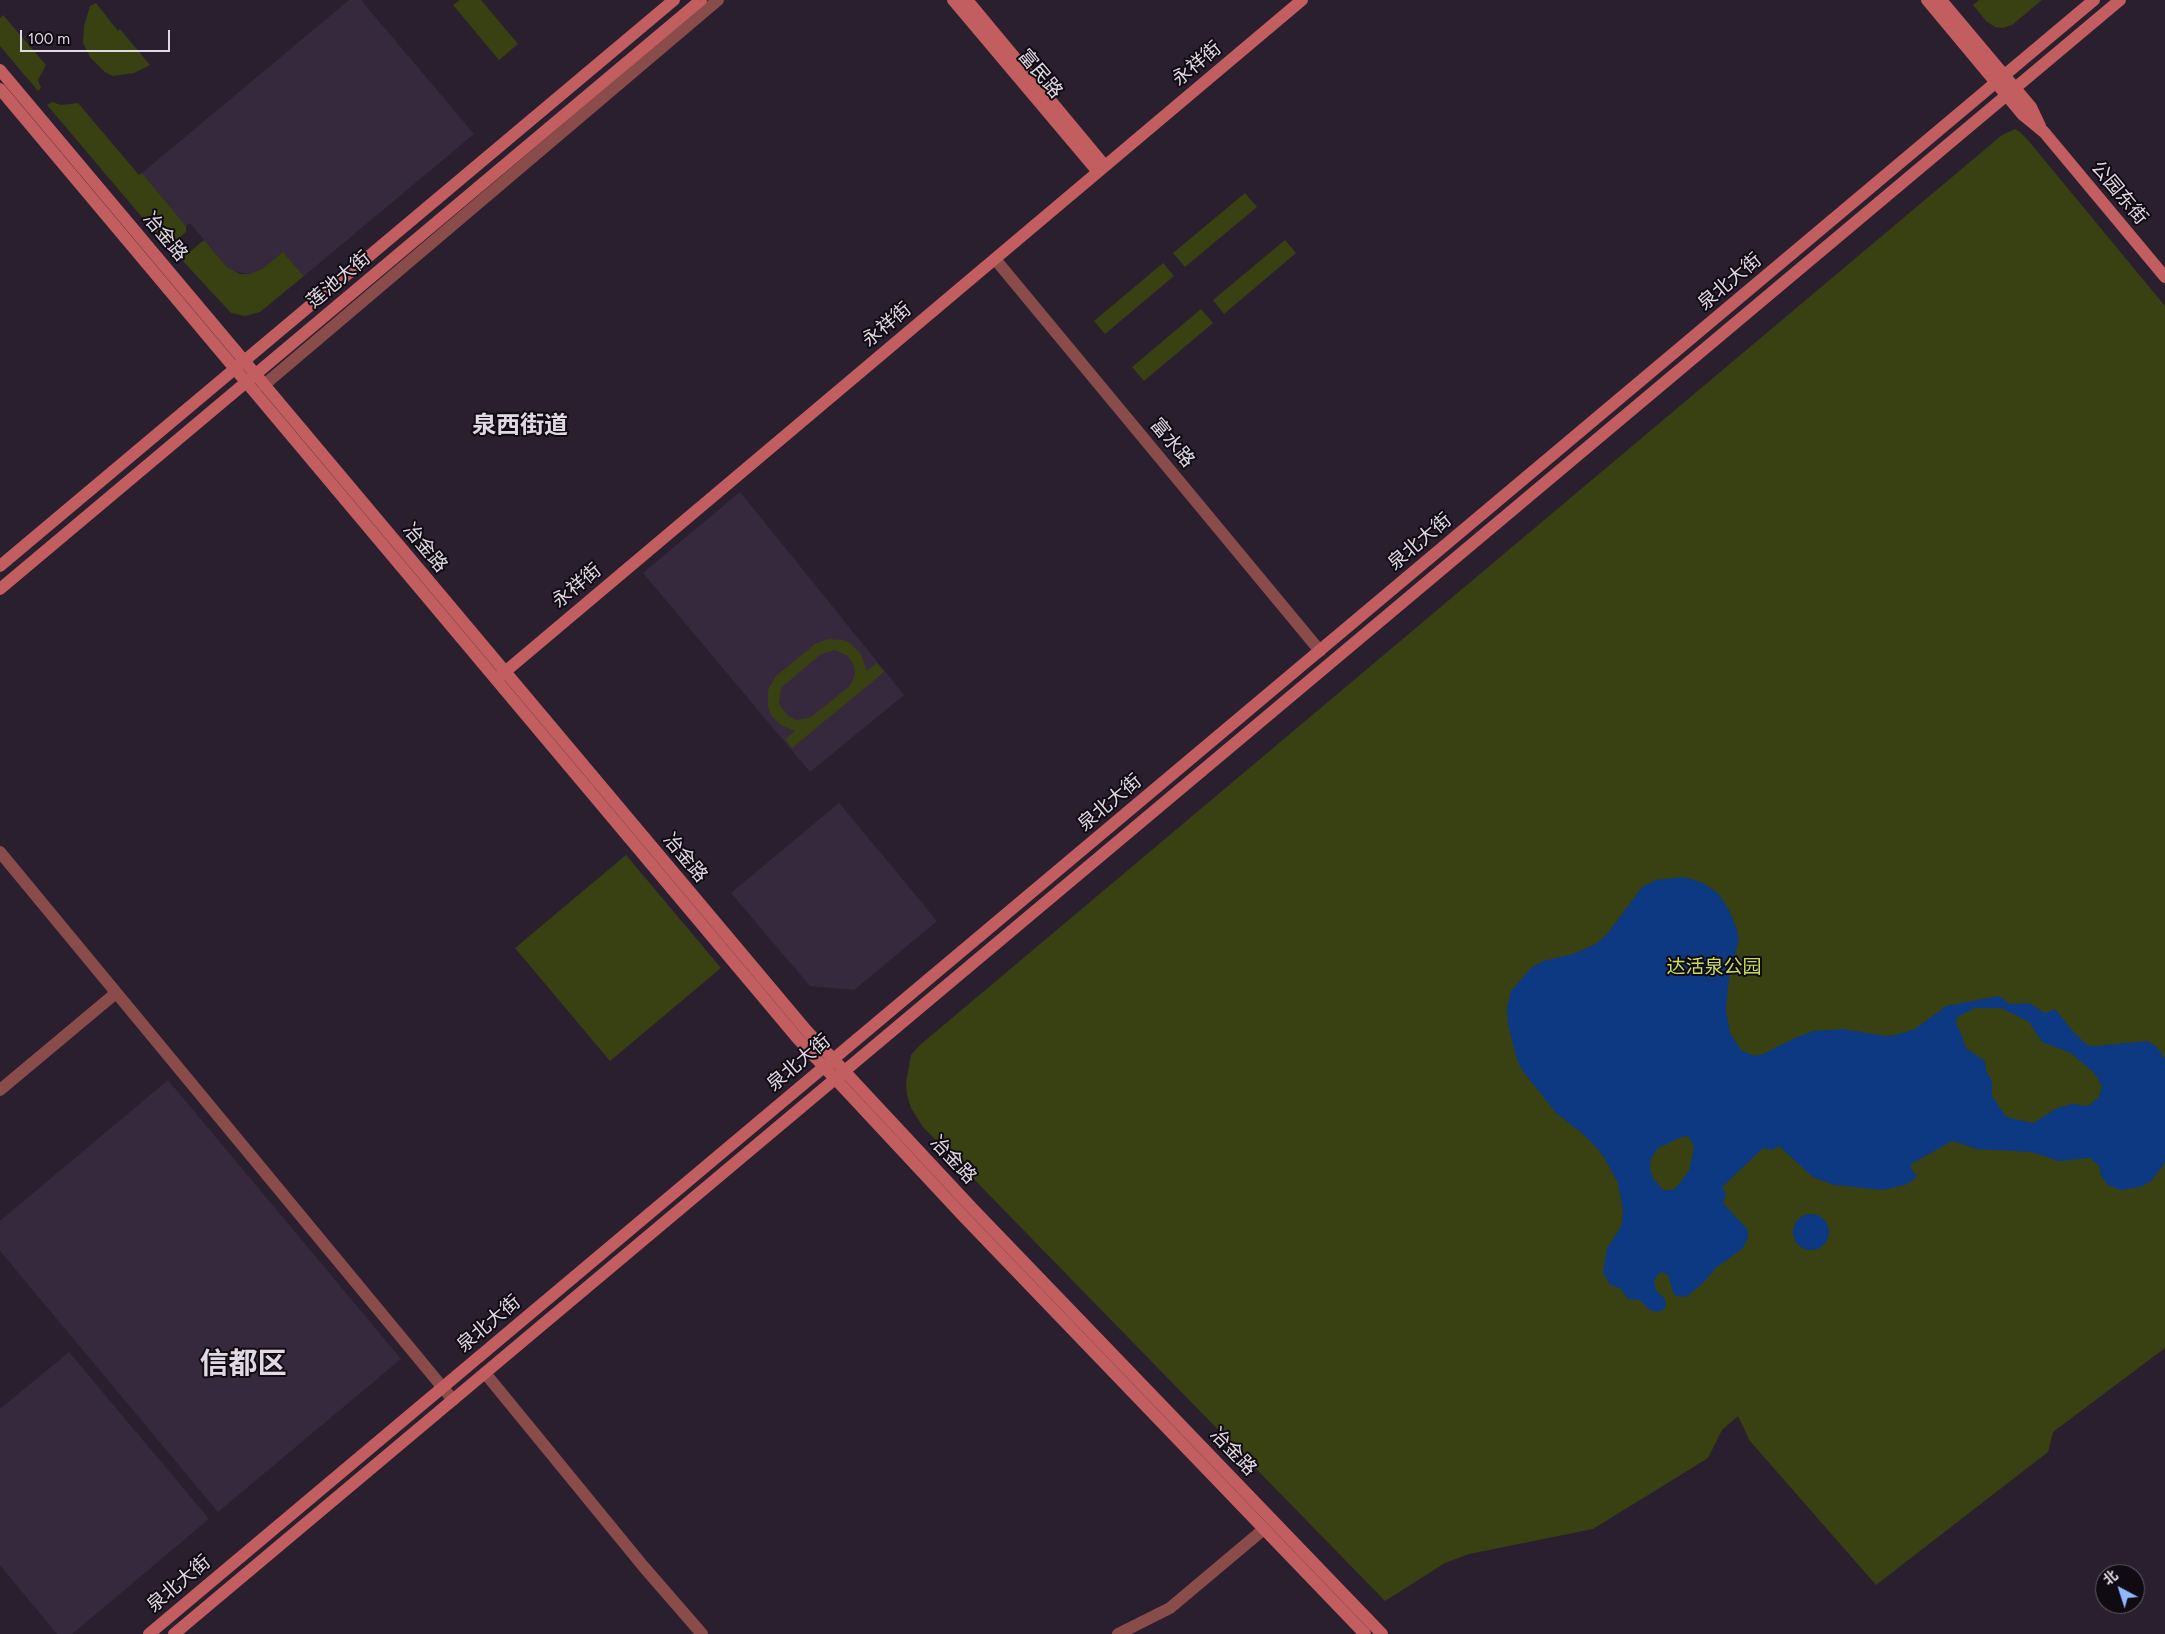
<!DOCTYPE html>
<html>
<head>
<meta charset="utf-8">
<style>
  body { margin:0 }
  #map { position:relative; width:2165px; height:1634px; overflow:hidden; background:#2a1f2f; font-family:Figtree,"Noto Sans SC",sans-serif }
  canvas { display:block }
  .north { position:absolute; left:2095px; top:1564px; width:50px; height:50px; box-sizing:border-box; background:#100b12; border:1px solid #635d66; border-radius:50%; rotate:320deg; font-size:14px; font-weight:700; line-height:20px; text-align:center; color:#e0d9e4 }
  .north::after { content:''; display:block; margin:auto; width:18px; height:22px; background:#91b8fd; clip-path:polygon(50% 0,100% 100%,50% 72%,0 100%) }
  .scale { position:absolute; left:20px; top:30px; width:150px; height:22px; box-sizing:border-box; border:2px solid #e0d9e4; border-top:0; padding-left:6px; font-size:15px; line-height:18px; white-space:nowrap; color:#e0d9e4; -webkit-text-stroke:4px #100b12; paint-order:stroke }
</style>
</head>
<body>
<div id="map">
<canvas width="2165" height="1634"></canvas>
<div class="north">北</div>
<div class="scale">100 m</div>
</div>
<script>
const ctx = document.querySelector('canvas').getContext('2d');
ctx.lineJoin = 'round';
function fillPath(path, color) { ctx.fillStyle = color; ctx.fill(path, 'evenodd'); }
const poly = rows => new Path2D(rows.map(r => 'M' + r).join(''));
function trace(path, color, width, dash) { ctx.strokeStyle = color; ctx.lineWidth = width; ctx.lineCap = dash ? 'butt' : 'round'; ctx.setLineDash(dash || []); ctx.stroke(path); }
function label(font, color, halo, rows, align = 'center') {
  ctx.font = font + ' Figtree,"Noto Sans SC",sans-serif'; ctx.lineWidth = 4; ctx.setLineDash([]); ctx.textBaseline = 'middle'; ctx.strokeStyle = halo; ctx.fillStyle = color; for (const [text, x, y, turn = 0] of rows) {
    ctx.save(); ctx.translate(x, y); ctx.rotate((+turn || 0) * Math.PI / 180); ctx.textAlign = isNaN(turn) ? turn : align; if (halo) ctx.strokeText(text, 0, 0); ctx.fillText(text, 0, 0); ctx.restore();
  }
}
fillPath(poly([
  [349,0,361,0,474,134,304,276,283,252,262,269,249,274,233,271,227,267,190,223,186,226,142,173],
  [740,492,904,695,810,772,643,573],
  [839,803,937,921,854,990,810,986,731,893],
  [168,1080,401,1359,218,1512,0,1251,0,1221],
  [69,1352,209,1519,72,1634,57,1634,0,1565,0,1409]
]), '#36293d');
fillPath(poly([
  [460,0,481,0,518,44,499,60,453,5],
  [1979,0,2042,0,2012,25,2003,28,1995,27,1986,21,1973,5],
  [96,3,118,31,120,29,150,65,134,73,113,76,105,72,90,57,83,43,84,26,90,6],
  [3,15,46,65,38,80,41,88,38,91,0,46,0,18],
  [52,102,61,105,78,103,139,175,142,173,186,226,186,232,170,245,163,242,47,105],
  [2015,129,2020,132,2027,139,2165,306,2165,1348,2053,1432,2048,1452,1876,1585,1750,1441,1738,1416,1722,1430,1708,1458,1593,1529,1469,1554,1445,1563,1385,1601,923,1127,911,1108,907,1095,906,1083,911,1055,920,1045,2002,135],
  [1245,193,1257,207,1185,267,1173,253],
  [204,240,227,267,240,274,249,274,262,269,283,252,304,276,260,312,245,316,231,313,181,259],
  [1285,240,1296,253,1224,314,1213,300],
  [1163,263,1174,276,1105,334,1094,321],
  [1201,309,1213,323,1144,381,1132,367],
  [828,639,843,640,850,643,861,654,867,671,877,663,884,672,792,748,785,739,795,731,782,726,771,715,768,707,768,690,776,676,815,644],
  [835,650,848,656,854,665,855,675,850,686,811,717,797,720,788,716,779,704,781,688,821,654],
  [626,855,721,968,610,1061,515,948]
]), '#394011');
fillPath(poly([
  [1684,877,1703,883,1718,893,1729,910,1737,929,1739,939,1729,978,1726,1010,1730,1033,1741,1050,1755,1056,1763,1054,1795,1038,1813,1031,1844,1029,1885,1036,1896,1035,1915,1029,1946,1006,1999,996,2010,1004,2029,1003,2045,1013,2055,1009,2071,1029,2087,1045,2095,1046,2148,1041,2157,1047,2165,1059,2165,1161,2163,1166,2151,1181,2141,1187,2120,1190,2108,1185,2101,1176,2099,1166,2090,1158,2059,1161,2031,1152,1977,1149,1952,1141,1911,1164,1911,1169,1917,1176,1912,1181,1905,1185,1883,1190,1834,1185,1813,1177,1779,1146,1772,1150,1763,1148,1722,1187,1726,1194,1723,1203,1748,1230,1748,1237,1743,1248,1716,1268,1701,1285,1686,1297,1677,1296,1673,1293,1668,1275,1662,1272,1658,1274,1654,1281,1656,1290,1665,1299,1666,1304,1664,1310,1656,1312,1650,1310,1639,1300,1628,1299,1620,1288,1610,1285,1603,1272,1607,1248,1621,1227,1623,1210,1618,1183,1605,1159,1597,1148,1583,1134,1556,1113,1522,1070,1517,1059,1508,1025,1507,1008,1511,991,1531,968,1543,961,1573,954,1596,944,1608,933,1642,887,1656,880],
  [1975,1008,2001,1008,2029,1022,2042,1042,2071,1053,2094,1073,2102,1086,2099,1097,2088,1106,2072,1104,2057,1108,2033,1123,2010,1118,2005,1115,1992,1096,1992,1081,1986,1071,1985,1061,1966,1048,1960,1031,1956,1024,1957,1017],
  [1684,1136,1689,1137,1694,1147,1689,1171,1674,1190,1663,1190,1653,1178,1650,1169,1651,1158,1658,1148],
  '1793 1232a18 18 0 1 1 36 0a18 18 0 1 1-36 0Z'
]), '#0c3981');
trace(poly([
  [995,259,1320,651],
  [264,385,718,0],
  [0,852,453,1400],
  [0,1090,116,993],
  [485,1373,643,1566,702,1634],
  [1118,1634,1170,1608,1264,1529]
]), '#8a4b4b', 12);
trace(poly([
  [953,0,1098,172],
  [967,0,1105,166],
  [1927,0,2022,114,2044,132,2165,277],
  [1941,0,2031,107,2040,126],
  [0,70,807,1031,973,1209,1382,1634],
  [0,89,798,1039,964,1217,1365,1634],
  [0,566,674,0],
  [0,589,701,0],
  [500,676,1302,0],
  [149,1634,2094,0],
  [174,1634,2120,0]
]), '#c35e60', 12);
label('19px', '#e0d9e4', '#100b12', [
  ["永祥街",1197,64,-40],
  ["富民路",1040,74,50],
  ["公园东街",2119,193,50],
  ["冶金路",165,237,50],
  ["莲池大街",339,280,-40],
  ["泉北大街",1730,282,-40],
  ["永祥街",887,325,-40],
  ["富水路",1172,443,50],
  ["泉北大街",1420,542,-40],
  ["冶金路",425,548,50],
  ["永祥街",577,586,-40],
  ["泉北大街",1110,803,-40],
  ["冶金路",685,858,50],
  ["泉北大街",799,1063,-40],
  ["冶金路",953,1160,47],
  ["泉北大街",489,1324,-40],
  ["冶金路",1233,1452,46],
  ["泉北大街",179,1584,-40]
]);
label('19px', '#cbde57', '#100b12', [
  ["达活泉公园",1714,967]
]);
label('bold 24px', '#e0d9e4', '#100b12', [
  ["泉西街道",520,426]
]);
label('bold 29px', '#e0d9e4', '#100b12', [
  ["信都区",243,1365]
]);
</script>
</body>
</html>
